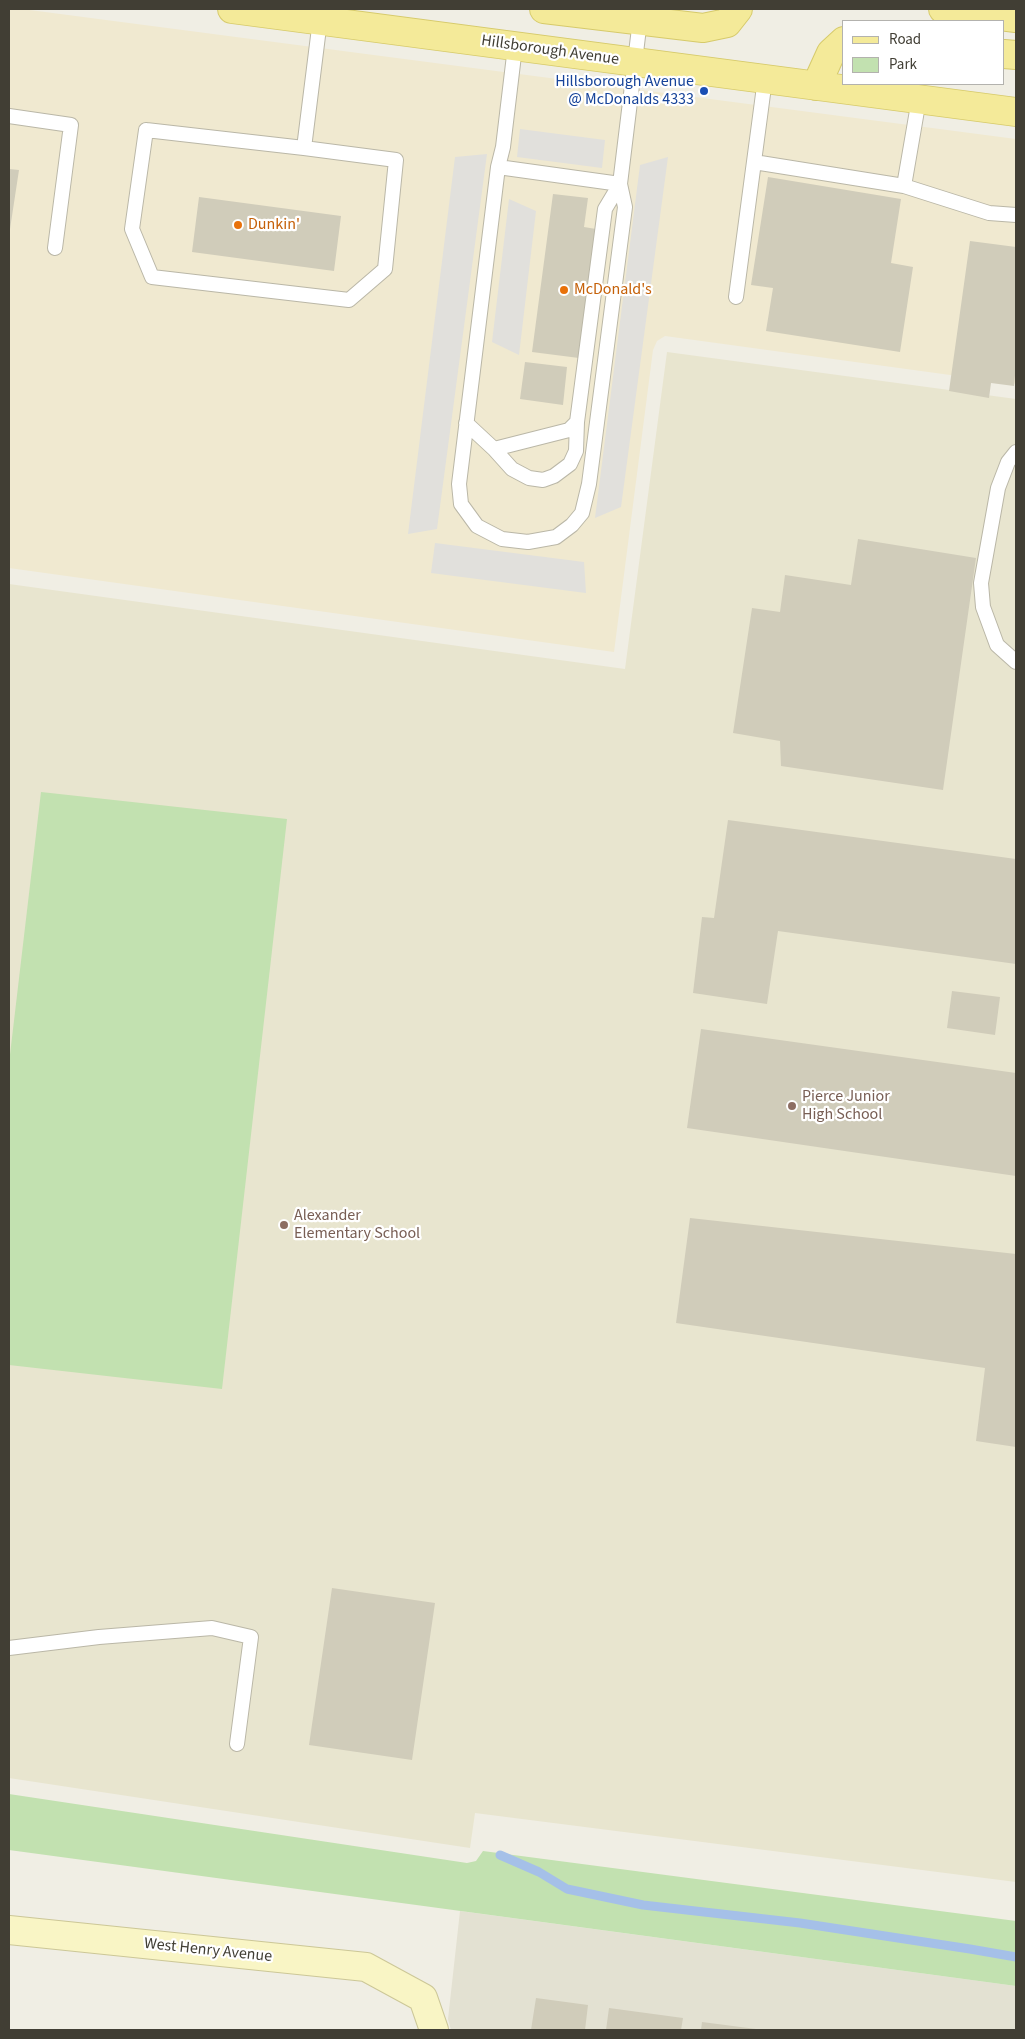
<!DOCTYPE html>
<html>
<head>
<meta charset="utf-8">
<style>
  body { margin:0 }
  #map { position:relative; width:1025px; height:2039px; overflow:hidden; background:#f0eee4; font-family:"Source Sans 3",sans-serif }
  canvas { display:block }
  .frame { position:absolute; inset:0; border:10px solid #413e34; pointer-events:none }
  .legend { position:absolute; left:842px; top:20px; width:162px; height:65px; box-sizing:border-box; background:#fff; border:1px solid #b3b2ae; margin:0; padding:6px 9px; list-style:none; font-size:15px; color:#413e34 }
  .legend li { display:flex; align-items:center; gap:10px; height:25px }
  .legend b { width:25px; border:1px solid #b3b2ae }
</style>
</head>
<body>
<div id="map">
<canvas width="1025" height="2039"></canvas>
<div class="frame"></div>
<ul class="legend">
<li><b style="height:6px;background:#f4ea99"></b>Road</li>
<li><b style="height:14px;background:#c2e1b0"></b>Park</li>
</ul>
</div>
<script>
const ctx = document.querySelector('canvas').getContext('2d');
ctx.lineJoin = 'round';
function fillPath(path, color) { ctx.fillStyle = color; ctx.fill(path, 'evenodd'); }
const poly = rows => new Path2D(rows.map(r => 'M' + r).join(''));
function trace(path, color, width, dash) { ctx.strokeStyle = color; ctx.lineWidth = width; ctx.lineCap = dash ? 'butt' : 'round'; ctx.setLineDash(dash || []); ctx.stroke(path); }
function label(font, color, halo, rows, align = 'center') {
  ctx.font = font + ' "Source Sans 3",sans-serif'; ctx.lineWidth = 4.5; ctx.setLineDash([]); ctx.textBaseline = 'middle'; ctx.strokeStyle = halo; ctx.fillStyle = color; for (const [text, x, y, turn = 0] of rows) {
    ctx.save(); ctx.translate(x, y); ctx.rotate((+turn || 0) * Math.PI / 180); ctx.textAlign = isNaN(turn) ? turn : align; if (halo) ctx.strokeText(text, 0, 0); ctx.fillText(text, 0, 0); ctx.restore();
  }
}
fillPath(poly([
  [460,1911,1016,1986,1016,2030,451,2030,448,2019]
]), '#e3e1d2');
fillPath(poly([
  [9,9,22,9,1016,139,1016,384,665,336,657,341,653,350,614,652,9,568]
]), '#f0e9d0');
fillPath(poly([
  [667,352,1016,399,1016,1882,475,1813,470,1848,9,1778,9,584,625,669]
]), '#e8e5cf');
fillPath(poly([
  [41,792,287,819,222,1389,9,1365,9,1063],
  [9,1794,467,1863,476,1861,483,1851,1016,1921,1016,1986,9,1850]
]), '#c2e1b0');
fillPath(poly([
  [520,129,605,140,602,168,517,157],
  [487,154,437,529,408,534,455,157],
  [668,157,621,507,595,518,640,165],
  [509,199,536,211,519,355,492,342],
  [435,543,584,562,586,593,431,573]
]), '#e1e0dc');
trace(poly([
  [500,1855,539,1872,567,1889,643,1905,800,1923,970,1949,1016,1957]
]), '#a5c0e8', 9);
fillPath(poly([
  [9,169,19,170,10,229,9,229],
  [768,177,901,199,891,263,913,267,900,352,766,331,773,288,751,285],
  [553,194,588,198,584,227,596,229,579,358,532,352],
  [199,197,341,216,334,271,192,252],
  [970,241,1016,247,1016,365,1014,386,991,383,989,398,949,391],
  [525,362,567,367,563,405,520,399],
  [858,539,976,558,943,790,781,766,780,741,733,733,752,608,780,612,785,575,851,585],
  [728,820,1016,859,1016,964,778,931,767,1004,693,993,702,917,714,918],
  [952,991,1000,997,995,1035,947,1028],
  [701,1029,1016,1073,1016,1176,687,1128],
  [690,1218,1016,1254,1016,1447,976,1441,985,1368,676,1323],
  [332,1588,435,1603,412,1760,309,1745],
  [536,1998,588,2005,585,2030,531,2030],
  [609,2008,683,2018,681,2030,606,2030],
  [702,2022,756,2029,756,2030,701,2030]
]), '#d0ccba');
const lane = poly([
  [515,47,503,147,498,167,459,484,461,504,477,526,502,539,528,542,556,537,572,525,582,513,589,484,625,207,620,184,640,20],
  [9,116,71,125,55,248],
  [146,130,304,148,396,160,385,269,349,300,152,277,132,229,146,130],
  [304,148,320,20],
  [754,162,904,186,989,213,1016,215],
  [498,167,620,184],
  [904,186,919,99],
  [736,297,765,79],
  [466,423,494,449,569,430,577,422,605,209,620,184],
  [494,449,512,469,529,478,543,480,554,476,570,464,576,451,577,422],
  [1016,452,1008,462,998,488,981,583,983,607,997,645,1016,662],
  [9,1648,99,1637,212,1628,251,1637,237,1744]
]);
const secondary = poly([
  [9,1930,366,1967,423,1998,434,2030]
]);
const primary = poly([
  [232,9,1016,112],
  [544,9,703,28,727,23,738,9],
  [943,9,1016,18],
  [1004,54,1016,55],
  [816,86,831,53,844,41]
]);
trace(lane, '#bab7a7', 16);
trace(secondary, '#ccc797', 30);
trace(primary, '#d6ca6b', 30);
trace(lane, '#fff', 14);
trace(secondary, '#f9f5c5', 28);
trace(primary, '#f4ea99', 28);
for (const [x, y, r, color] of [
  [704,91,5,"#1a4fb4"],
  [238,225,5,"#e8710a"],
  [564,290,5,"#e8710a"],
  [792,1106,5,"#8d6e63"],
  [284,1225,5,"#8d6e63"]
]) { const dot = new Path2D(); dot.arc(x, y, r, 0, 2 * Math.PI); ctx.fillStyle = color; ctx.fill(dot); trace(dot, '#fff', 2); }
label('16px', '#413e34', '#fff', [
  ["Hillsborough Avenue",550,51,8],
  ["West Henry Avenue",208,1951,6]
]);
label('16px', '#164399', '#fff', [
  ["Hillsborough Avenue",694,82],
  ["@ McDonalds 4333",694,100]
], 'right');
label('16px', '#c56008', '#fff', [
  ["Dunkin'",248,225],
  ["McDonald's",574,290]
], 'left');
label('16px', '#785e54', '#fff', [
  ["Pierce Junior",802,1097],
  ["High School",802,1115],
  ["Alexander",294,1216],
  ["Elementary School",294,1234]
], 'left');
</script>
</body>
</html>
